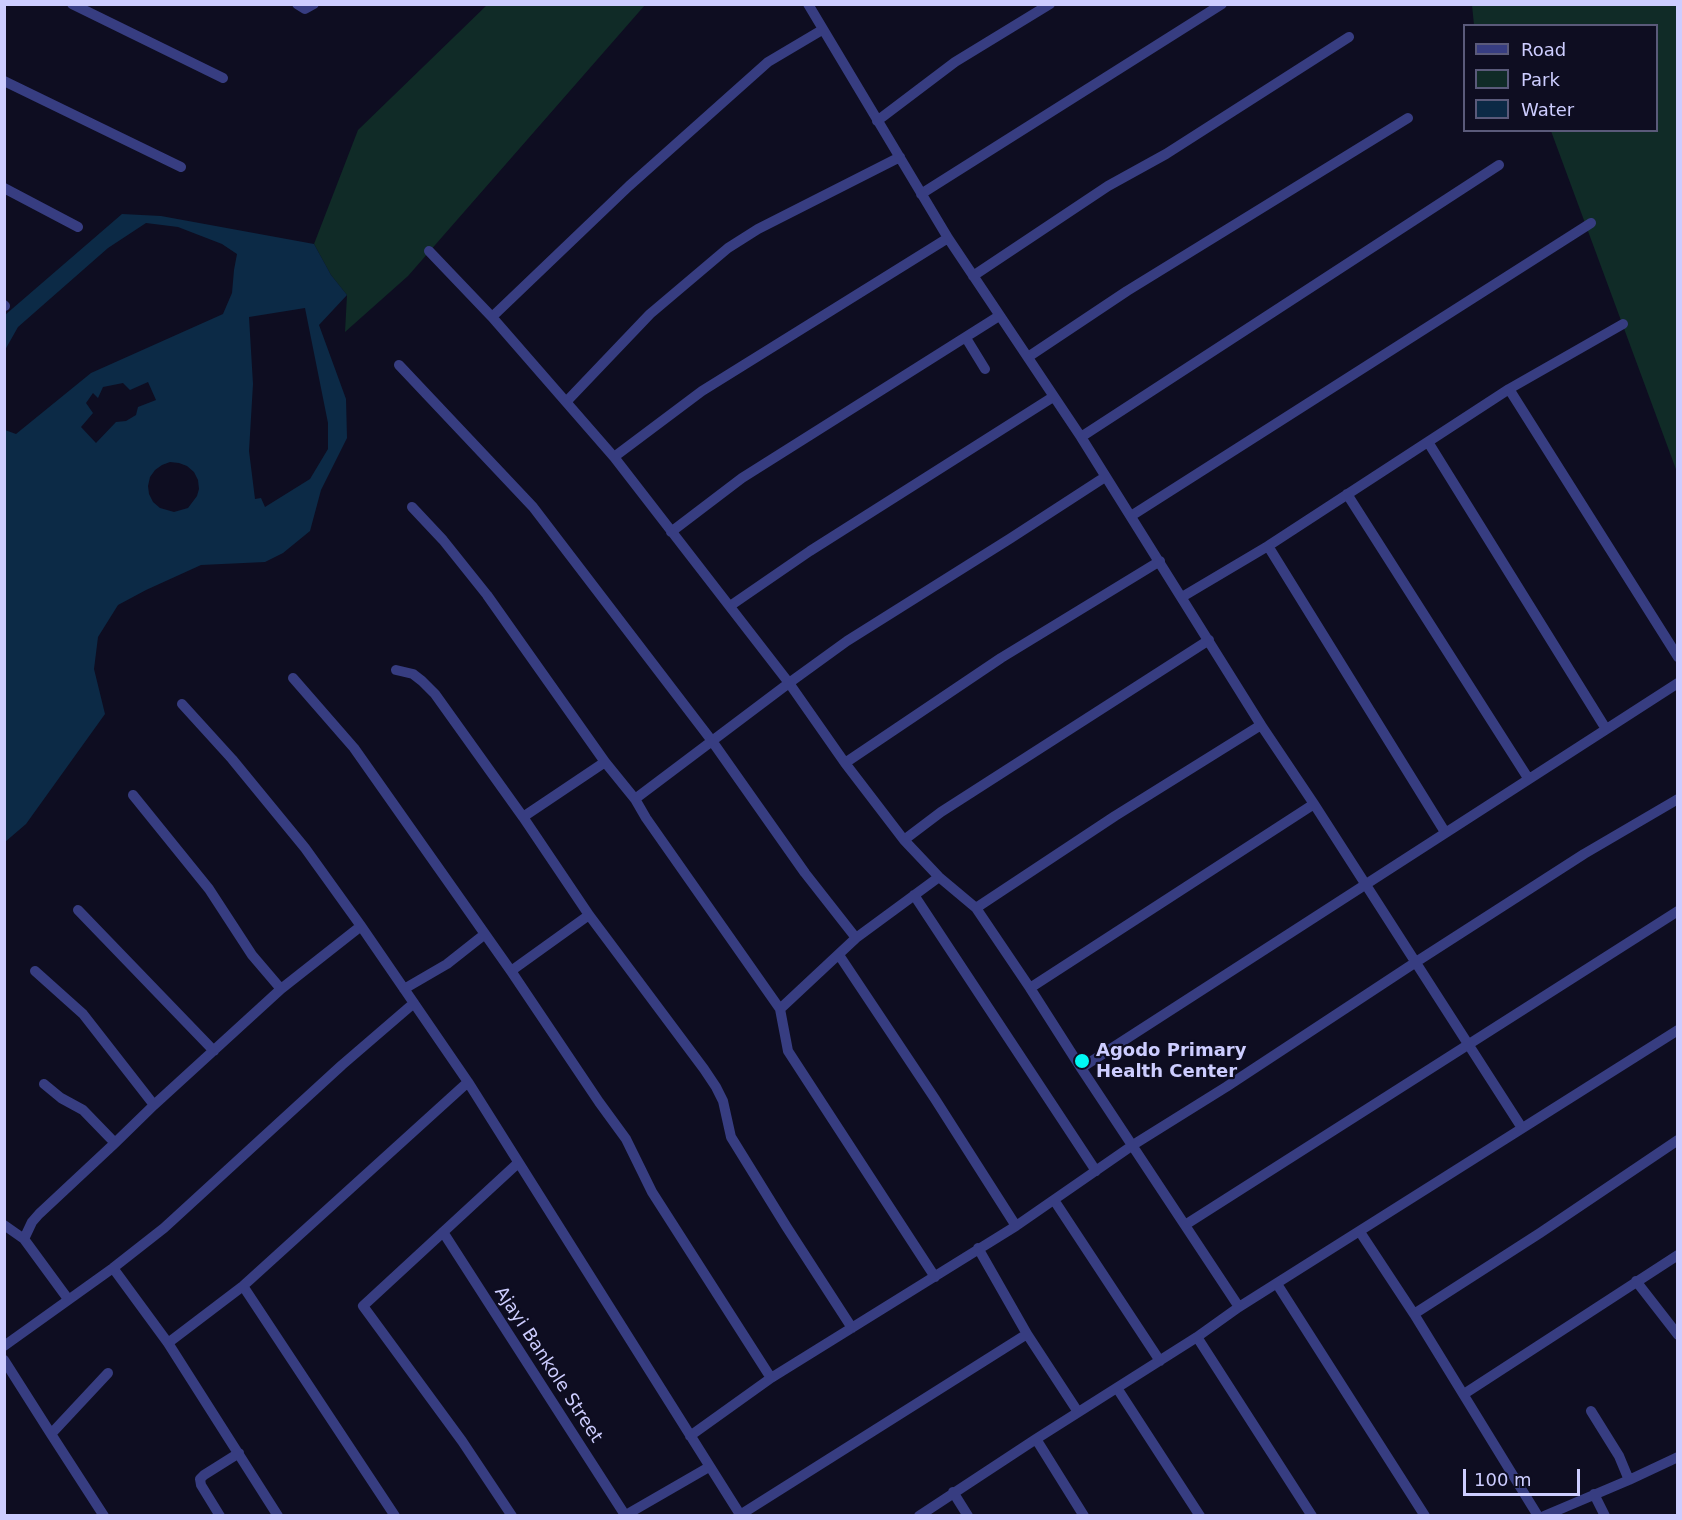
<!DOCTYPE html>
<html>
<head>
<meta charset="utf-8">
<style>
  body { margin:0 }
  #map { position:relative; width:1682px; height:1520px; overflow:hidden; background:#0e0d21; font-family:"DejaVu Sans",sans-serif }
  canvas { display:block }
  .frame { position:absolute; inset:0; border:6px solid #cdcdff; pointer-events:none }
  .legend { position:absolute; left:1463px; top:24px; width:195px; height:108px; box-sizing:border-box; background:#0e0d21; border:2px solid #5a5a7a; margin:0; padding:8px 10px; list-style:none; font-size:18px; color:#cdcdff }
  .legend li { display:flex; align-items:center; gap:12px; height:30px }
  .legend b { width:30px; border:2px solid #5a5a7a }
  .scale { position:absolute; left:1463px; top:1469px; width:117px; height:27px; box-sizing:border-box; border:3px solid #cdcdff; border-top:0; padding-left:8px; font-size:18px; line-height:21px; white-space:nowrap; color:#cdcdff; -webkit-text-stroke:4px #0e0d21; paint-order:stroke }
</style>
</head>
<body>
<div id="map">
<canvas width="1682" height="1520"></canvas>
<div class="frame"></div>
<ul class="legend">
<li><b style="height:8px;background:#373d81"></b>Road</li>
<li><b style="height:16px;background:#102b27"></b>Park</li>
<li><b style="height:16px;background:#0c2a46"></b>Water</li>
</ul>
<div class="scale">100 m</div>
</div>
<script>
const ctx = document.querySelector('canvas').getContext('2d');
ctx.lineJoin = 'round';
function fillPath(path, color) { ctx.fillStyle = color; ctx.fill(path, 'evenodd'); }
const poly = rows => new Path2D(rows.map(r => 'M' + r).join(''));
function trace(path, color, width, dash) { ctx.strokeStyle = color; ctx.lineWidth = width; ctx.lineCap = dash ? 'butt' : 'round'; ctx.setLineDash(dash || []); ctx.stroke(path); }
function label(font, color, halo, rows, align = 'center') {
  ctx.font = font + ' "DejaVu Sans",sans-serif'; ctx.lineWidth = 4.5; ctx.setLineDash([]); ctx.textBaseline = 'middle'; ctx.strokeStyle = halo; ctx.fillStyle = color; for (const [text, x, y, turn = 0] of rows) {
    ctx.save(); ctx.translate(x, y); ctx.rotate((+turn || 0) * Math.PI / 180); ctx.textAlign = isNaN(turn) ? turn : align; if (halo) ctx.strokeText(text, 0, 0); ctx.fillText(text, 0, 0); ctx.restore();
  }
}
fillPath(poly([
  [487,5,645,5,408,276,345,332,347,295,331,275,314,244,358,130],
  [1472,5,1677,5,1677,472,1551,131,1656,130,1656,26,1474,25]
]), '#102b27');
fillPath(poly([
  [122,214,161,216,314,244,331,275,347,295,319,325,346,399,347,438,321,490,310,531,283,553,265,562,201,565,146,590,118,605,98,637,94,669,105,714,26,824,5,842,5,430,16,434,91,373,223,314,232,293,234,270,237,254,222,244,178,227,146,223,108,248,18,327,5,350,5,315],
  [305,308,328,423,328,449,310,479,265,507,261,498,255,499,249,451,253,384,249,317],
  [148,382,156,400,138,407,136,415,126,421,116,422,96,443,81,427,93,413,86,403,93,393,98,398,103,387,123,383,130,390],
  [170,462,179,463,187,466,194,472,198,480,199,489,197,496,188,508,174,512,160,508,153,502,149,494,148,486,150,477,155,470,162,465]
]), '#0c2a46');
trace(poly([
  [72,4,223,78],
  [297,4,305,9,314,4],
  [808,4,948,238,1081,437,1261,725,1314,804,1522,1128],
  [4,81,181,167],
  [877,121,955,62,1050,4],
  [4,188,78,227],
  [921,194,1222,4],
  [429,251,492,317,614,457,789,683,845,763,904,840,939,877,976,908,1030,988,1081,1068,1239,1307],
  [973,276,1108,186,1166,154,1349,37],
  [4,305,5,306],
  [492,317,629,186,768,62,822,30],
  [966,338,985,369],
  [1028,357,1127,291,1408,118],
  [399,365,533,507,712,741,805,873,856,938],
  [1509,389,1678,657],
  [567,401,650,314,728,248,758,229,900,157],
  [1081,437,1499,165],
  [1428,442,1606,729],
  [614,457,702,391,948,238],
  [1347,494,1528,778],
  [412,507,443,540,487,595,605,762,635,799,646,818,780,1009,788,1051,935,1277],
  [1131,516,1591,223],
  [671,532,742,478,999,316],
  [1268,546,1445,832],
  [1182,597,1268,546,1509,389,1623,324],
  [730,606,810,551,1053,397],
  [396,670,413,674,422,681,435,694,523,817,589,915,704,1069,716,1087,723,1101,731,1137,786,1226,852,1328],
  [293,678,354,748,511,971,599,1102,626,1139,652,1192,771,1378],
  [182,704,232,759,305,848,361,926,468,1082,741,1516],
  [845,763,1001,658,1160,561],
  [133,795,209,889,252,955,281,989],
  [635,799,789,683,847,641,1011,538,1105,477],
  [523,817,605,762],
  [904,840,941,812,1209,640],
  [914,895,1096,1171],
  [976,908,1115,816,1261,725],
  [78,910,214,1051],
  [839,955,935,1099,1016,1226],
  [35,971,83,1014,154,1105],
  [511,971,589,915],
  [1030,988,1314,804],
  [404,989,447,964,485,934],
  [780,1009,856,938,939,877],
  [1081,1068,1678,683],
  [44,1084,61,1098,83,1110,115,1143],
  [1054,1200,1160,1361],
  [4,1225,24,1239],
  [1185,1225,1678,911],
  [443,1232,625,1515],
  [1360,1232,1414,1314,1538,1516],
  [978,1248,1027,1334,1078,1412],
  [113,1268,168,1343,278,1516],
  [1636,1281,1678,1335],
  [1277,1284,1425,1516],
  [243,1286,395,1516],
  [68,1299,24,1239,32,1222,39,1214,115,1143,154,1105,281,989,361,926],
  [1414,1314,1540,1233,1678,1140],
  [1197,1337,1312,1516],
  [168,1343,243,1286,468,1082],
  [4,1346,113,1268,164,1228,342,1065,414,1003],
  [4,1360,51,1434,104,1516],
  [1117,1388,1200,1516],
  [1464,1394,1678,1255],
  [1591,1411,1619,1456,1629,1480],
  [51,1434,108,1373],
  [690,1436,771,1378,1016,1226,1133,1145,1226,1087,1416,962,1584,854,1678,799],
  [1036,1439,1084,1516],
  [953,1492,968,1516],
  [1594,1494,1605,1516],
  [740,1515,1027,1334],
  [220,1516,201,1485,200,1479,204,1475,239,1453],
  [512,1516,462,1441,363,1306,518,1163],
  [624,1516,709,1467],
  [919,1516,1036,1439,1197,1337,1239,1307,1678,1030],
  [1544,1516,1629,1480,1678,1457]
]), '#373d81', 10);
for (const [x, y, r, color] of [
  [1082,1061,8,"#00f8f4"]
]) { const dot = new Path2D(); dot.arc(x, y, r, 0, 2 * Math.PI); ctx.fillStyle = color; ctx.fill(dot); trace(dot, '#0e0d21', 2); }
label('bold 18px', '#cdcdff', '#0e0d21', [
  ["Agodo Primary",1096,1051],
  ["Health Center",1096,1072]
], 'left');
label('18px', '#cdcdff', '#0e0d21', [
  ["Ajayi Bankole Street",548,1365,57]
]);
</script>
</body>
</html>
